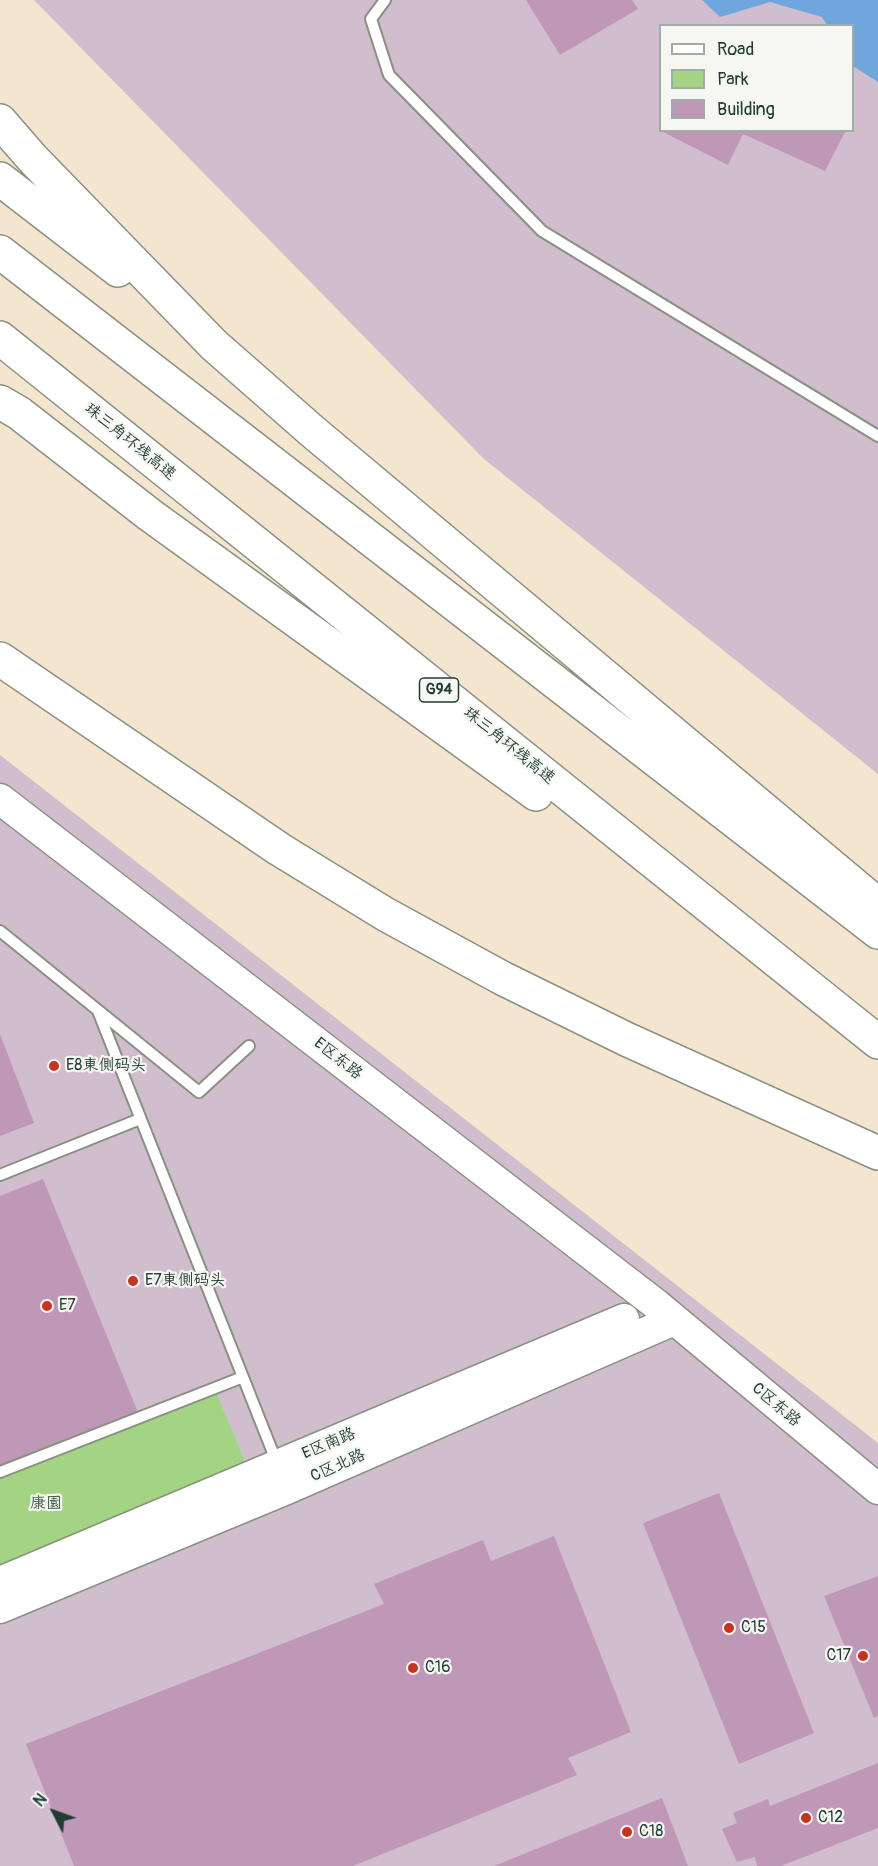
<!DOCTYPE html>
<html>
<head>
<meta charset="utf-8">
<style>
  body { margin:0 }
  #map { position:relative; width:878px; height:1866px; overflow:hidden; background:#f3e5ce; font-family:Pangolin,sans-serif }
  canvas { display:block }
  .legend { position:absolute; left:659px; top:24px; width:195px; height:108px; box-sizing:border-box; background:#f6f6f2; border:2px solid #a0aca6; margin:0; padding:8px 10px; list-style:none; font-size:18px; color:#1f3d34 }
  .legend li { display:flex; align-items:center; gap:12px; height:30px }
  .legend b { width:30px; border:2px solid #a0aca6 }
  .north { position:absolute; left:24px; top:1782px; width:60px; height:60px; -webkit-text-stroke:4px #f6f6f2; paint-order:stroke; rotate:311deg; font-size:16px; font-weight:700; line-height:24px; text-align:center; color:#1f3d34 }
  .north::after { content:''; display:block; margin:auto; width:21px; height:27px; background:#1f3d34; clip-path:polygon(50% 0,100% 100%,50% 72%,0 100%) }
</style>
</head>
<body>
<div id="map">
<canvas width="878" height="1866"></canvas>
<ul class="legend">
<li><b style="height:8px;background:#fff"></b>Road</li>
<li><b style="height:16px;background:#a2d483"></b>Park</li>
<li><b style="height:16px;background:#bf98b8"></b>Building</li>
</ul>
<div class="north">N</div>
</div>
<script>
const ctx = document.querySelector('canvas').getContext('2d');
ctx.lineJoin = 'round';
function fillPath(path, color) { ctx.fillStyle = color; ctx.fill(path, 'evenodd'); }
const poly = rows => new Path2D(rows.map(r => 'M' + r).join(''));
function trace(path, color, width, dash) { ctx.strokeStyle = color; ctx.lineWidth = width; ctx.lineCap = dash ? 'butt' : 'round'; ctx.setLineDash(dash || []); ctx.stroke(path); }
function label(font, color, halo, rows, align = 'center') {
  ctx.font = font + ' Pangolin,"LXGW WenKai TC",sans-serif'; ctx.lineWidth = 4.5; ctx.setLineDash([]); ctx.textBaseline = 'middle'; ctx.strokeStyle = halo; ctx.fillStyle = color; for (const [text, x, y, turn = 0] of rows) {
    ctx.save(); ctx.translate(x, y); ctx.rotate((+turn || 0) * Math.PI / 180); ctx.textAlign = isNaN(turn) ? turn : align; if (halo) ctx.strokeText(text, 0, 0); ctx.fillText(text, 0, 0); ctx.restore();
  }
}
fillPath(poly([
  [34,0,878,0,878,774,484,459],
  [660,26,852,26,852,130,660,130],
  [0,755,878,1443,878,1866,0,1866]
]), '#d0bdce');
fillPath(poly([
  [215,1390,249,1471,0,1570,0,1475]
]), '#a2d483');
fillPath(poly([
  [702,0,878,0,878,82,853,66,852,26,827,25,822,17,770,2,720,17]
]), '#6ea6dd');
fillPath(poly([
  [526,0,632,0,638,9,560,55],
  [659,130,846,130,825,171,743,134,728,165],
  [0,1034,34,1123,0,1136],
  [43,1179,139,1415,0,1470,0,1196],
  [719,1493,814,1733,739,1764,643,1523],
  [554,1536,631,1732,568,1758,577,1775,353,1866,74,1866,26,1744,384,1604,374,1584,483,1540,491,1561],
  [878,1576,878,1716,874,1718,824,1596],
  [878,1763,878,1828,781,1866,757,1866,755,1857,737,1862,722,1829,737,1823,733,1813,768,1799,770,1806],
  [662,1798,688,1866,494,1866]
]), '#bf98b8');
const lane = poly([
  [385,0,371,19,389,75,542,231,878,436],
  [0,931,199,1092,249,1046],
  [98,1011,277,1463],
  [0,1175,140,1119],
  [0,1472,243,1377]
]);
const secondary = poly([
  [0,799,657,1305,878,1489],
  [0,1582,624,1319],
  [0,1608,287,1489,674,1320]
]);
const highway = poly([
  [0,121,33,159,214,345,312,431,878,905],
  [0,179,118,270],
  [0,252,878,932],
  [0,338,878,1042],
  [0,402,19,413,150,515,536,794],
  [0,659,279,849,385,914,502,978,626,1039,878,1153]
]);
trace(lane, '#899181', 14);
trace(secondary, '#899181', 33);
trace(highway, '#899181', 36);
trace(lane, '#fff', 10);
trace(secondary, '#fff', 30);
trace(highway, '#fff', 33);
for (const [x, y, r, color] of [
  [54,1066,6,"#c8321e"],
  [133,1281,6,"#c8321e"],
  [47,1306,6,"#c8321e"],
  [729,1628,6,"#c8321e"],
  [863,1656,6,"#c8321e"],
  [413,1668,6,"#c8321e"],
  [806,1818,6,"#c8321e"],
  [627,1832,6,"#c8321e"]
]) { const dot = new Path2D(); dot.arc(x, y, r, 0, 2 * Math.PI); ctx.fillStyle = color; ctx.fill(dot); trace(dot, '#f6f6f2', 2); }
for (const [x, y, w] of [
  [439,690,39]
]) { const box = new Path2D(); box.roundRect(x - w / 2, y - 12, w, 24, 4.5); ctx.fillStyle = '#f6f6f2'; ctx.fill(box); trace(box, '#1f3d34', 1.5); }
label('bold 15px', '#1f3d34', null, [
  ["G94",439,690]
]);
label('16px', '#1f3d34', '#f6f6f2', [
  ["珠三角环线高速",130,442,39],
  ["珠三角环线高速",509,746,39],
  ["E区东路",338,1059,38],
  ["C区东路",776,1405,40],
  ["E区南路",329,1444,-23],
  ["C区北路",338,1466,-24]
]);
label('16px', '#1f3d34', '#f6f6f2', [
  ["E8東側码头",66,1066],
  ["E7東側码头",145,1281],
  ["E7",59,1306],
  ["C15",741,1628],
  ["C17",851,1656,"right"],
  ["C16",425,1668],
  ["C12",818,1818],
  ["C18",639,1832]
], 'left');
label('16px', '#395b44', '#f6f6f2', [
  ["康園",46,1504]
]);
</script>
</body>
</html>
